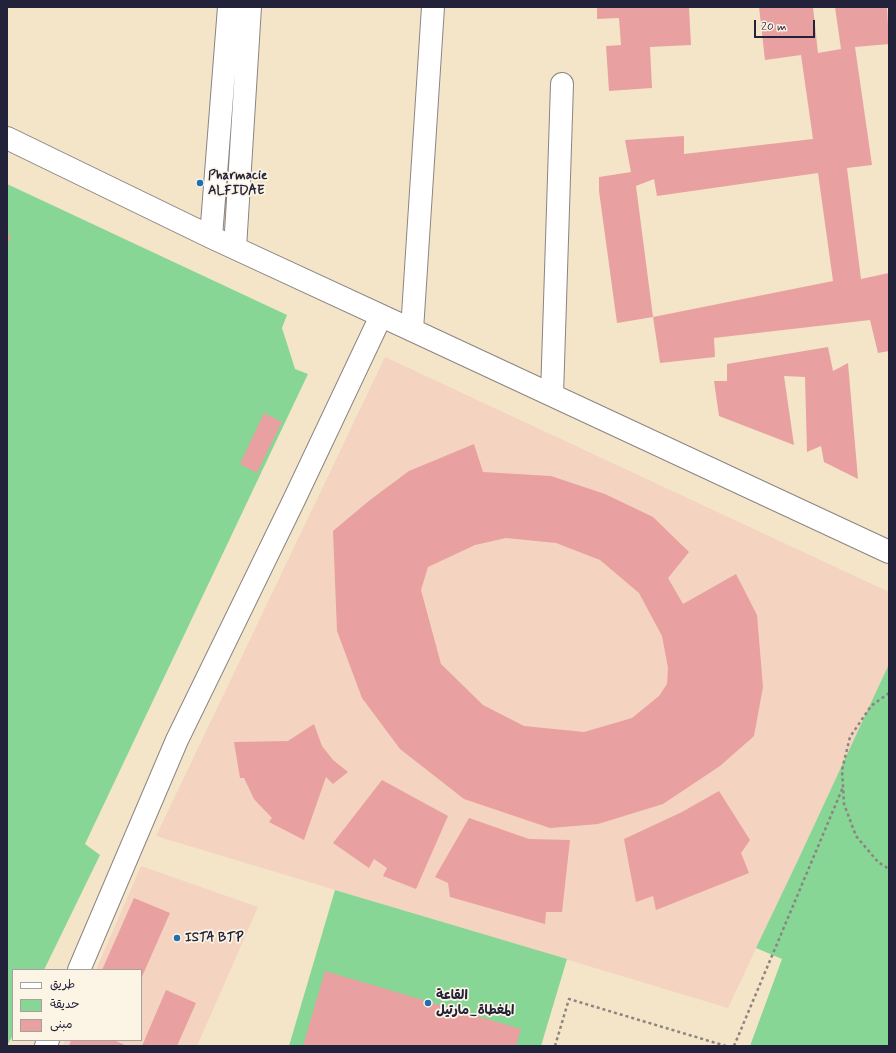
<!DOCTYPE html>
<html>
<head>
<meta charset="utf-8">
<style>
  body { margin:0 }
  #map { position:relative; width:896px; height:1053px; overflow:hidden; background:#f4e5c8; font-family:Mynerve,"Playpen Sans Arabic",sans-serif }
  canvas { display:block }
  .frame { position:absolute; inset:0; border:8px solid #22223b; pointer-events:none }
  .legend { position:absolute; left:12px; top:969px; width:130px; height:72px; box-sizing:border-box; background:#fcf5e5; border:1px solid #a5a1a1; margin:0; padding:5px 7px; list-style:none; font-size:12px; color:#22223b }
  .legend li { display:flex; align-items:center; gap:8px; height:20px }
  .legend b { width:20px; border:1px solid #a5a1a1 }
  .scale { position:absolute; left:754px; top:20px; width:61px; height:18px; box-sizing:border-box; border:2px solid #22223b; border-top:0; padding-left:5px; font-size:12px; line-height:14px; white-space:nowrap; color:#22223b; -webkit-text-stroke:3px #fcf5e5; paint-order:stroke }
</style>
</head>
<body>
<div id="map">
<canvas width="896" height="1053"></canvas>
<div class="frame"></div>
<ul class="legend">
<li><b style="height:5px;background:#fff"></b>طريق</li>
<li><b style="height:11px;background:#87d695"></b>حديقة</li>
<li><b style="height:11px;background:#e8a1a0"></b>مبنى</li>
</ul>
<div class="scale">20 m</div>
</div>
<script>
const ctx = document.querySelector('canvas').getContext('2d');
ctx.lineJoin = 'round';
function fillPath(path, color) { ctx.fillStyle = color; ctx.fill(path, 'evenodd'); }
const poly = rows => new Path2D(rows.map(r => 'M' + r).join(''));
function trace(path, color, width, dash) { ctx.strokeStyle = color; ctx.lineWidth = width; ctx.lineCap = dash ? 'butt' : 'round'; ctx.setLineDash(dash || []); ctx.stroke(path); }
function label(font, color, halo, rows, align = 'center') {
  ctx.font = font + ' Mynerve,"Playpen Sans Arabic",sans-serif'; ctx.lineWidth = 3.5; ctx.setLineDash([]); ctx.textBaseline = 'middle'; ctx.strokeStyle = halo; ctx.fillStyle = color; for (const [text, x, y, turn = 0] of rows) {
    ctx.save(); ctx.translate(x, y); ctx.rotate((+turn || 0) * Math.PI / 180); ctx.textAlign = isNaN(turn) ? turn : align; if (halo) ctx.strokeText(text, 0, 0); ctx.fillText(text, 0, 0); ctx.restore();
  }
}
fillPath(poly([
  [385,357,889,592,889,664,798,860,728,1008,156,836],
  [141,866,258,907,197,1046,62,1046,65,1040,141,1040,141,970,96,970]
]), '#f4d3c0');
fillPath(poly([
  [7,184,287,315,282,328,295,369,308,374,85,844,100,855,44,970,13,970,13,1035,7,1046],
  [889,664,889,1046,750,1046,782,959,756,948,798,860],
  [335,890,567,959,541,1046,289,1046]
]), '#87d695');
fillPath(poly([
  [597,7,689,7,691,45,650,47,652,88,609,91,606,46,621,45,619,18,597,19],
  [759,7,813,7,818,53,841,49,835,7,887,7,889,44,855,47,872,165,847,168,861,279,889,273,889,351,878,353,870,320,714,338,715,357,660,363,653,317,833,281,818,173,657,196,654,179,636,186,653,317,617,323,599,191,599,177,631,172,625,140,684,136,684,154,813,139,801,55,765,60],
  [7,234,11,236,7,245],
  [828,347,833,371,848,363,858,479,824,462,821,446,807,452,805,377,784,376,794,445,719,416,714,381,727,381,727,364],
  [264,413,282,422,257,473,240,464],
  [474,444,483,472,551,476,605,494,653,517,689,552,668,578,683,604,736,574,757,615,763,687,754,736,720,766,663,804,598,824,550,828,464,799,400,749,362,698,337,631,333,531,370,500,409,471],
  [506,538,556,543,600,560,639,593,662,636,668,668,667,684,659,696,632,718,584,732,524,726,483,705,441,664,421,590,428,567,475,545],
  [314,724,322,746,333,760,348,772,333,784,326,777,304,840,269,822,272,818,254,799,244,778,240,778,234,742,288,741],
  [382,780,448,816,416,889,383,876,387,868,374,859,369,868,333,843],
  [719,791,750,840,741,853,749,873,656,910,653,896,636,902,624,839,682,812],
  [469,818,529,839,570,840,562,912,546,912,545,924,450,897,448,883,435,877],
  [134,898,170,913,141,979,141,970,102,970],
  [325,971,521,1029,516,1046,303,1046],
  [166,990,196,1003,177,1046,142,1046],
  [71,1040,114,1040,127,1046,69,1046]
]), '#e8a1a0');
const minor = poly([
  [7,138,211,237,412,330,889,552],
  [211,237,229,7],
  [235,248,250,7],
  [412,330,433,7],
  [552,395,562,84],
  [79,970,177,740,294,500,381,316],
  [46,1046,48,1040]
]);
trace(minor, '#8b8482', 24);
trace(poly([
  [889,693,871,706,850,737,842,770,844,804,856,836,878,862,889,869],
  [555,1046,569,999,726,1046],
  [734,1046,843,787]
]), '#8b8482', 2.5, [3, 3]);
trace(minor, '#fff', 22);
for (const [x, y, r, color] of [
  [200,183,4,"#1f6fb2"],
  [177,938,4,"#1f6fb2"],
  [428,1003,4,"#1f6fb2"]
]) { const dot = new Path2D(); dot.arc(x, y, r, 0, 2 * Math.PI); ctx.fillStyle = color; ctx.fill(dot); trace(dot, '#fcf5e5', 1.5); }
label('bold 13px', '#22223b', '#fcf5e5', [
  ["Pharmacie",208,176],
  ["ALFIDAE",208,191],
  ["ISTA BTP",185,938],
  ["القاعة",436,996],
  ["المغطاة_مارتيل",436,1011]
], 'left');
</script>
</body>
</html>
